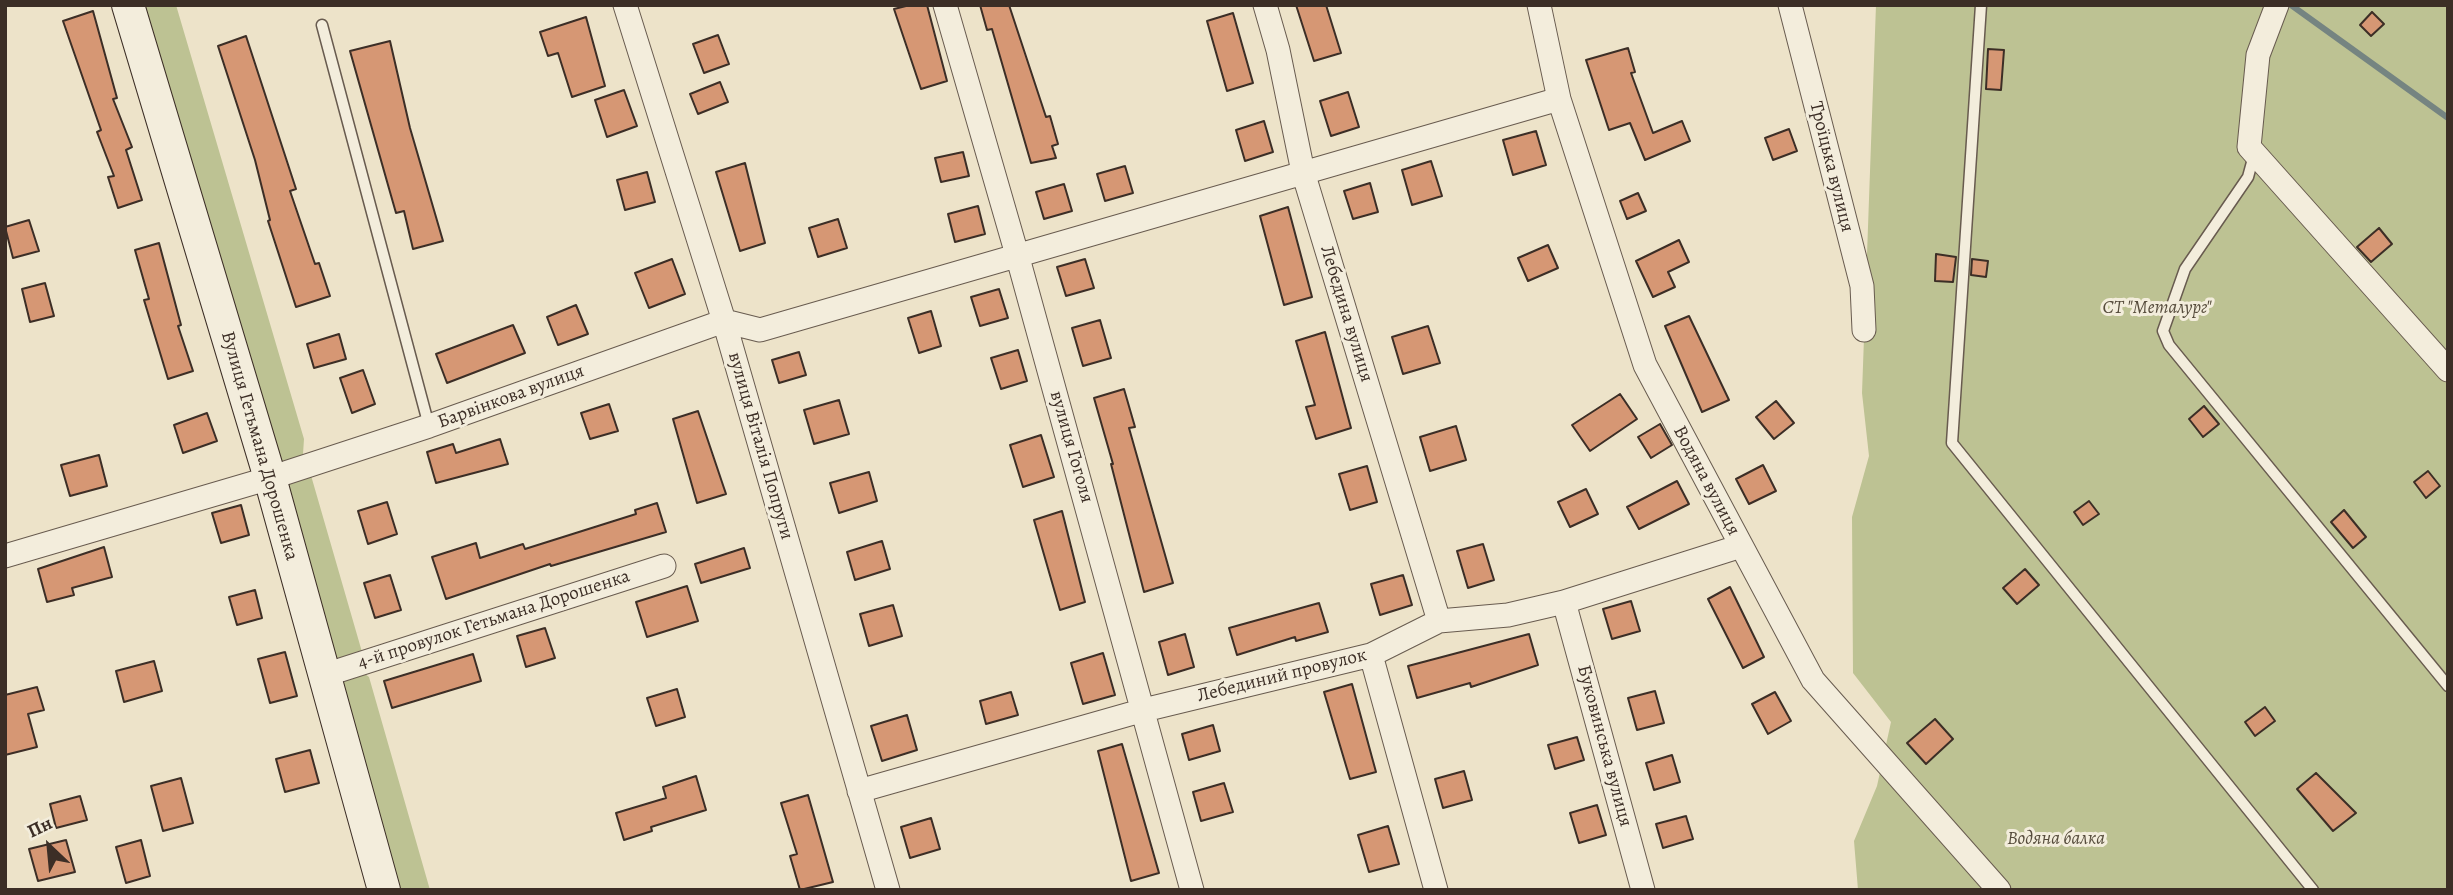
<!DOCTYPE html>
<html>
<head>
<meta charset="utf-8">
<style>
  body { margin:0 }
  #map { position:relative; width:2453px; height:895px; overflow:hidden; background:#ede3c9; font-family:Alegreya,serif }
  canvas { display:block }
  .frame { position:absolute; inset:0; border:7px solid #3c2e26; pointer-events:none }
  .north { position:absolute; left:14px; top:811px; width:70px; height:70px; -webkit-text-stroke:5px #f3eddc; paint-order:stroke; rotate:334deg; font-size:19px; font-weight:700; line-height:28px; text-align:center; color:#3c2e26 }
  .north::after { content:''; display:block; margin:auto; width:24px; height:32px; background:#3c2e26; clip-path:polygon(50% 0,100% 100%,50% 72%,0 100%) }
</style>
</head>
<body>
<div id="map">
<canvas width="2453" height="895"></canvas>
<div class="frame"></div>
<div class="north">Пн</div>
</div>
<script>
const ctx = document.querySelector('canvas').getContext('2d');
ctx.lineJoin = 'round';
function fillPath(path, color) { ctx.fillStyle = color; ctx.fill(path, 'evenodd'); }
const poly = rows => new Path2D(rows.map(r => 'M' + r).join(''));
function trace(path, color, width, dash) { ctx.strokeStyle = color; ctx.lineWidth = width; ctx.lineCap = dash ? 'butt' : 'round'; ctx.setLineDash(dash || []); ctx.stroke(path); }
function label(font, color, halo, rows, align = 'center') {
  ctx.font = font + ' Alegreya,serif'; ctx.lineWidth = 6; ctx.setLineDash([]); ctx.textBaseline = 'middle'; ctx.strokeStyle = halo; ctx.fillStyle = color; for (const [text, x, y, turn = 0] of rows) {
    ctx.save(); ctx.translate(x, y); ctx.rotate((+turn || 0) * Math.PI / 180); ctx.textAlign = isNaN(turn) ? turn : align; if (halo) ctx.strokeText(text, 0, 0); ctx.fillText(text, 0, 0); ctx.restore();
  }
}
fillPath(poly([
  [143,5,176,5,304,439,303,454,297,463,287,464,277,459],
  [1876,5,2448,5,2448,890,1858,890,1854,841,1877,786,1891,722,1853,673,1852,517,1869,456,1862,393],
  [310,472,362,652,343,661,334,658,285,488,289,478],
  [361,671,369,677,430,890,398,890,341,684,346,675]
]), '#bdc293');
trace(poly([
  [2291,5,2448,118]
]), '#758481', 6);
const building = poly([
  [910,5,927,5,947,81,921,89,894,9,910,5],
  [980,5,1009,5,1046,117,1050,116,1058,144,1052,146,1056,158,1031,163,992,29,987,30,980,5],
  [1296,5,1326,5,1341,53,1314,61,1296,5],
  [93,11,117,98,113,99,132,147,126,150,142,200,118,208,108,177,114,176,97,132,101,130,63,21,93,11],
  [2372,12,2384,24,2371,36,2360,25,2372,12],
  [1233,13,1253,83,1227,91,1207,21,1233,13],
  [586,17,605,86,572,97,558,53,548,56,540,32,586,17],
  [718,35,729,64,704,73,693,44,718,35],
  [246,36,296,189,290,191,315,264,319,263,330,296,296,307,268,221,270,220,255,160,218,46,246,36],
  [390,41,410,128,443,241,413,249,404,211,396,213,388,185,350,51,390,41],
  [1628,48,1635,72,1631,73,1653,133,1682,121,1690,141,1645,160,1630,123,1609,130,1586,60,1628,48],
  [1988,49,2004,50,2001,90,1986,89,1988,49],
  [720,82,728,102,698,114,690,94,720,82],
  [624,90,637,126,607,137,595,100,624,90],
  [1348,92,1359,127,1331,136,1320,101,1348,92],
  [1264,121,1273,152,1245,161,1236,130,1264,121],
  [1789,129,1797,151,1773,160,1765,138,1789,129],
  [1536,131,1546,165,1513,175,1503,140,1536,131],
  [963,152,969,176,941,182,935,158,963,152],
  [1431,161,1442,196,1412,205,1402,170,1431,161],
  [745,163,765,243,740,251,716,172,745,163],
  [1125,166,1133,193,1105,201,1097,174,1125,166],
  [647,172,655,202,625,210,617,180,647,172],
  [1370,183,1378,212,1353,219,1344,191,1370,183],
  [1064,184,1072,211,1044,219,1036,192,1064,184],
  [1638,193,1646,211,1627,219,1620,201,1638,193],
  [978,206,985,234,955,242,948,214,978,206],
  [1288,207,1312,297,1284,305,1260,216,1288,207],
  [838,219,847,248,818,257,809,228,838,219],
  [29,220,39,251,13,258,5,227,29,220],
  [2379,228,2392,244,2371,262,2357,247,2379,228],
  [1679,240,1689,262,1668,272,1675,287,1653,297,1636,261,1679,240],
  [159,243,181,325,178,326,193,371,168,379,144,300,149,299,135,250,159,243],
  [1548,245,1558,268,1528,281,1518,258,1548,245],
  [1936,254,1956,257,1953,282,1935,281,1936,254],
  [672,259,685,294,649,308,635,273,672,259],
  [1085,259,1094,288,1066,296,1057,267,1085,259],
  [1972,259,1988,261,1986,277,1971,275,1972,259],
  [45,283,54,316,30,322,22,289,45,283],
  [999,289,1008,318,980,326,971,297,999,289],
  [576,305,588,334,558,345,547,317,576,305],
  [931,311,941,346,919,353,908,318,931,311],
  [1689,316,1729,400,1702,412,1665,326,1689,316],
  [1100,320,1111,358,1083,366,1072,328,1100,320],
  [513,325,525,353,447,383,436,354,513,325],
  [1428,326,1440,363,1403,374,1392,337,1428,326],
  [1325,332,1351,428,1316,439,1306,407,1315,405,1296,341,1325,332],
  [339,334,346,359,314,368,307,344,339,334],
  [1018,350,1027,381,1001,389,991,358,1018,350],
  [799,352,806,375,779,383,772,360,799,352],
  [363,370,375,404,352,413,340,378,363,370],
  [1124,389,1135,427,1129,428,1173,583,1144,592,1111,464,1113,464,1094,398,1124,389],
  [1620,394,1637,419,1590,451,1572,425,1620,394],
  [839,400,849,434,814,444,804,410,839,400],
  [1776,401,1794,423,1774,439,1756,417,1776,401],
  [609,404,618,431,590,439,581,413,609,404],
  [2204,406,2219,424,2203,437,2189,419,2204,406],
  [698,411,726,494,697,503,673,419,698,411],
  [207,413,217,441,183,453,174,425,207,413],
  [1660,424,1672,445,1651,458,1638,437,1660,424],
  [1456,426,1466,460,1430,471,1420,437,1456,426],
  [1041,435,1054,477,1023,487,1010,445,1041,435],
  [500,439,508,464,436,483,427,452,453,444,456,453,500,439],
  [99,455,107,486,70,496,61,465,99,455],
  [1763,465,1776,491,1749,504,1736,479,1763,465],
  [1367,466,1377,502,1350,510,1339,474,1367,466],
  [2428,471,2440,486,2426,498,2414,482,2428,471],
  [869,472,877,501,839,513,830,483,869,472],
  [1677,481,1689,504,1639,529,1627,507,1677,481],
  [1586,489,1598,514,1570,527,1558,502,1586,489],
  [2089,501,2099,514,2083,525,2074,512,2089,501],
  [387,502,397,534,368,544,358,511,387,502],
  [657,503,666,532,551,566,550,564,446,599,432,557,476,543,480,558,523,544,525,549,636,514,635,510,657,503],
  [241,505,249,535,221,543,212,513,241,505],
  [2344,510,2366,537,2353,548,2331,522,2344,510],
  [1062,511,1085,602,1060,610,1034,520,1062,511],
  [882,541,890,569,855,580,847,552,882,541],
  [1483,544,1494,580,1468,588,1457,551,1483,544],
  [104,547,112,577,72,588,74,595,47,602,38,569,104,547],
  [744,548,750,568,701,583,695,564,744,548],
  [2025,569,2039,585,2017,604,2003,588,2025,569],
  [390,575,401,610,375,618,364,583,390,575],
  [1403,575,1412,605,1380,615,1371,584,1403,575],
  [687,586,698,621,647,637,636,602,687,586],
  [1730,587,1764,657,1743,668,1708,599,1730,587],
  [255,590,262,618,237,625,229,597,255,590],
  [1631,601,1640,631,1612,639,1603,609,1631,601],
  [1319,603,1328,632,1296,641,1295,637,1237,655,1229,628,1319,603],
  [893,605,902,636,869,646,860,614,893,605],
  [545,628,555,658,526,667,517,636,545,628],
  [1185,634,1194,667,1168,675,1159,642,1185,634],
  [1529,634,1538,665,1471,687,1470,683,1417,698,1408,666,1529,634],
  [285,652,297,696,270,703,258,659,285,652],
  [1103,653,1115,695,1083,704,1071,663,1103,653],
  [473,654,481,681,392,708,384,681,473,654],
  [154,661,162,691,124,702,116,671,154,661],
  [1352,684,1376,772,1350,779,1324,692,1352,684],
  [37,687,44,710,28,714,37,747,5,755,5,695,37,687],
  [677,689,685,717,656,726,647,698,677,689],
  [1655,691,1664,723,1637,730,1628,698,1655,691],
  [1011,692,1018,715,986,724,980,701,1011,692],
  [1775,692,1791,721,1768,734,1752,704,1775,692],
  [2265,707,2275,721,2255,736,2245,722,2265,707],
  [907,715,917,750,882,761,871,726,907,715],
  [1935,719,1953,739,1926,764,1907,743,1935,719],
  [1213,725,1220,751,1189,760,1182,734,1213,725],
  [1577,737,1584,760,1555,769,1548,745,1577,737],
  [1122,744,1159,873,1131,881,1098,751,1122,744],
  [310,750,319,783,285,792,276,759,310,750],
  [1672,755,1680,782,1654,790,1646,763,1672,755],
  [1464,771,1472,800,1443,808,1435,779,1464,771],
  [2316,773,2356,813,2333,831,2297,789,2316,773],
  [696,776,706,810,651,827,652,831,624,840,616,813,666,798,663,787,696,776],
  [181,778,193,823,163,831,151,786,181,778],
  [1224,783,1233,812,1201,821,1193,792,1224,783],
  [808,795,833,882,800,890,790,856,797,854,781,803,808,795],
  [80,796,87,820,56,828,50,804,80,796],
  [1597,805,1606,835,1579,843,1570,813,1597,805],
  [1686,816,1693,839,1663,848,1656,824,1686,816],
  [931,818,940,849,910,858,901,827,931,818],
  [1388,826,1399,864,1369,872,1358,835,1388,826],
  [66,840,75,872,38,881,29,849,66,840],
  [141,840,150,876,126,883,116,847,141,840]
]);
fillPath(building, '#d69774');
trace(building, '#3c2e26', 2);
const lane = poly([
  [1981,5,1952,443,2313,890],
  [322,25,429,426],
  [2254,155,2248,177,2185,269,2163,331,2169,345,2448,686]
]);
const street = poly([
  [625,5,724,321,888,890],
  [945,5,1018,258,1192,890],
  [1265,5,1278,50,1303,172,1439,621],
  [1539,5,1559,99,1645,365,1813,680,1999,890],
  [1790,5,1862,286,1864,330],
  [2277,5,2258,55,2249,147,2448,370],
  [5,556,270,478,429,426,724,321,760,330,1559,99],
  [1564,602,1643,890],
  [1371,655,1436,890],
  [325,675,664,566],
  [859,791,1144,710,1371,655,1439,621,1508,615,1564,602,1741,546]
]);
const secondary = poly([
  [128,5,270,478,384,890]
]);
trace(lane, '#685b4f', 13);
trace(street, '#685b4f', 25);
trace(secondary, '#3c2e26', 34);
trace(lane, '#f3eddc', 10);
trace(street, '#f3eddc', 23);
trace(secondary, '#f3eddc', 32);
label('19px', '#3c2e26', '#f3eddc', [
  ["Троїцька вулиця",1831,167,76],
  ["Лебедина вулиця",1346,314,73],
  ["Барвінкова вулиця",511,397,-20],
  ["Вулиця Гетьмана Дорошенка",259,446,74],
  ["вулиця Віталія Попруги",760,446,74],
  ["вулиця Гоголя",1071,447,74],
  ["Водяна вулиця",1706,481,62],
  ["4-й провулок Гетьмана Дорошенка",494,620,-18],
  ["Лебединий провулок",1282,676,-14],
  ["Буковинська вулиця",1604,746,75]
]);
label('italic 19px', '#564c3c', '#f3eddc', [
  ["СТ \"Металург\"",2157,308],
  ["Водяна балка",2056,839]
]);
</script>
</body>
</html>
